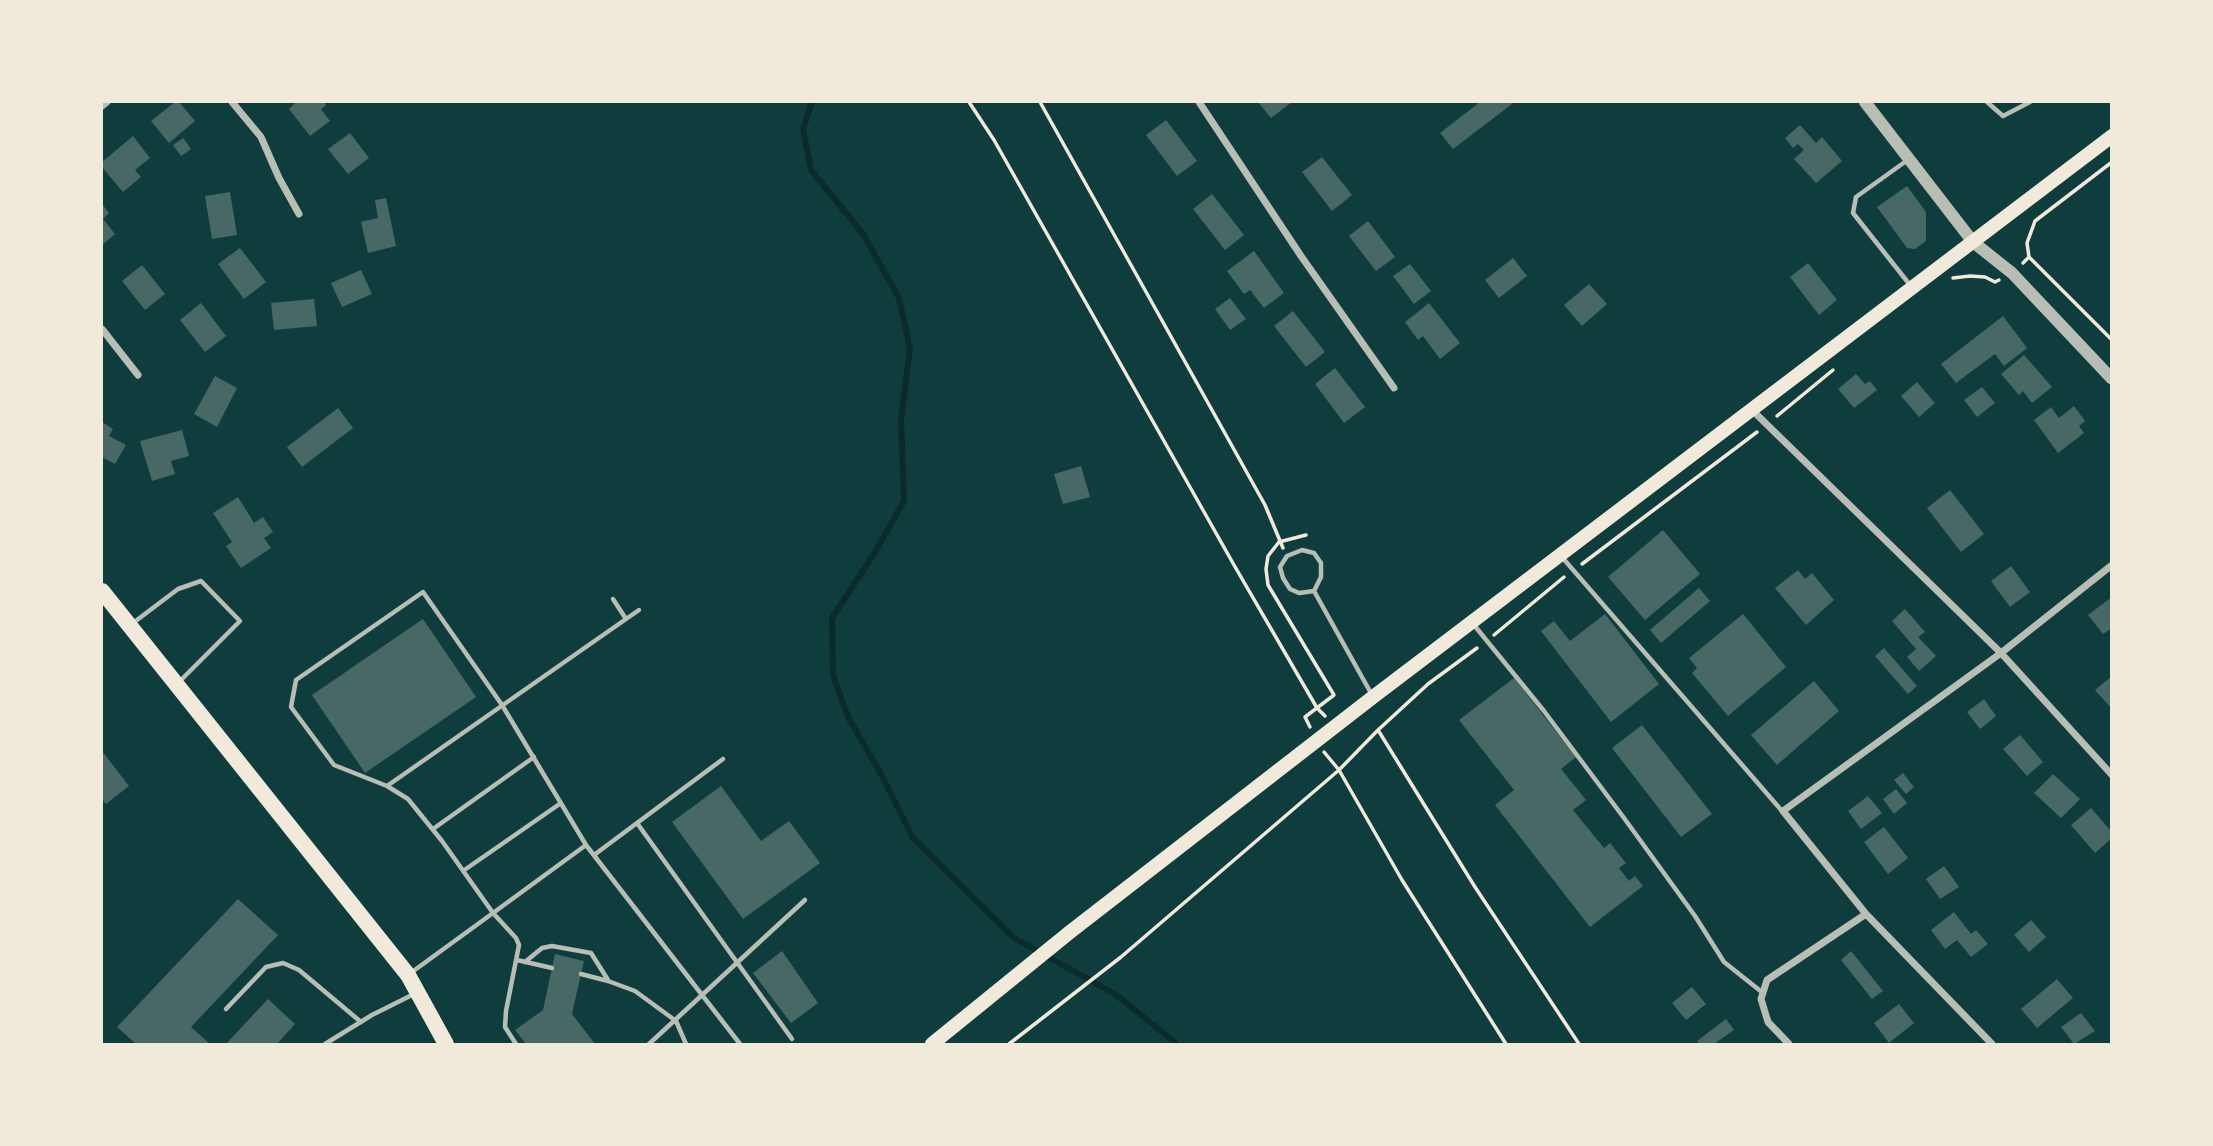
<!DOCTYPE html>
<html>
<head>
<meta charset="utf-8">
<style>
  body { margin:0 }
  #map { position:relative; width:2213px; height:1146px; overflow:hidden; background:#0f3d3e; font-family:Figtree,sans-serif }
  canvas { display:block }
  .frame { position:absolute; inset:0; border:103px solid #f1e9da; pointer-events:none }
</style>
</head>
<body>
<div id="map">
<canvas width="2213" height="1146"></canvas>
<div class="frame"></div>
</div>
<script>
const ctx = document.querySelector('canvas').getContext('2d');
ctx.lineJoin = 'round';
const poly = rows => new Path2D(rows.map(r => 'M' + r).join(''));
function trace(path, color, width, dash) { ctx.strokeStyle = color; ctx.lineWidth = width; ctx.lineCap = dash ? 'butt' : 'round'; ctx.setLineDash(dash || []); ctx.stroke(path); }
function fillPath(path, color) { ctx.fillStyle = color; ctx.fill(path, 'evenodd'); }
trace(poly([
  [812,102,803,129,811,170,863,234,899,298,910,349,901,419,904,501,875,552,832,618,833,675,848,717,881,774,913,838,1014,938,1115,994,1177,1044]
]), '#0a2a2b', 6);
fillPath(poly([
  [175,102,179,102,195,121,169,143,151,121],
  [296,102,324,102,326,105,321,109,330,121,310,136,289,109],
  [1258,102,1292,102,1271,118],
  [1480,102,1510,102,1512,104,1453,149,1440,133],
  [1166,120,1197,161,1177,176,1146,135],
  [1800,125,1816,143,1822,137,1842,161,1816,183,1794,159,1804,150,1798,144,1793,148,1785,138],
  [350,133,369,158,348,174,328,149],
  [133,136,150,158,135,170,141,177,123,192,102,167,102,162],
  [183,138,191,149,181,156,173,145],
  [1322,157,1352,195,1332,211,1302,172],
  [1907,186,1926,212,1926,241,1915,249,1907,248,1877,207],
  [230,192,237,235,212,239,205,196],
  [1212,194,1244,235,1225,250,1193,209],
  [386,198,396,246,368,253,361,222,378,218,375,200],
  [102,204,109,213,103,219,115,234,102,245],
  [1368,221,1395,257,1376,271,1349,236],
  [240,248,266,282,244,299,218,264],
  [1254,251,1284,293,1264,308,1250,290,1244,294,1227,271],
  [1513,258,1527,276,1499,298,1485,280],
  [1808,263,1837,300,1819,315,1790,277],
  [1410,264,1431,291,1414,304,1393,276],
  [142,265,165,294,145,310,122,281],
  [361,270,372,294,342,307,331,283],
  [1589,284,1607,304,1582,326,1564,305],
  [1230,298,1246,319,1230,330,1215,309],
  [314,299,317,326,274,330,271,303],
  [201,303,226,336,205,352,180,320],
  [1429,303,1460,343,1440,359,1423,336,1418,340,1405,322],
  [1293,311,1325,352,1306,367,1274,326],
  [2003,316,2027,348,2004,366,1995,354,1956,383,1941,364],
  [2024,355,2052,387,2032,403,2023,391,2019,395,2001,374],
  [1335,368,1365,407,1344,423,1315,384],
  [1856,374,1865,384,1870,381,1877,390,1854,408,1838,389],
  [215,376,237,388,217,427,194,414],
  [1917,382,1935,403,1919,417,1901,396],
  [1982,387,1995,403,1977,417,1964,400],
  [2074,406,2085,421,2079,426,2084,433,2058,453,2034,420,2051,407,2059,418],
  [338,408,353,428,302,467,287,447],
  [102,422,113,429,109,436,126,445,115,464,102,457],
  [182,430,189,456,171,461,175,474,152,481,140,441],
  [1081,466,1090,497,1063,504,1054,474],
  [1950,490,1984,534,1961,552,1927,508],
  [238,497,254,523,263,517,273,532,264,538,271,548,241,568,226,546,232,542,213,513],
  [1663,530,1700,574,1645,620,1608,577],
  [2011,566,2030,592,2010,607,1991,581],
  [1798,570,1805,579,1812,573,1834,600,1806,625,1775,588],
  [1699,588,1710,601,1661,643,1650,630],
  [2112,597,2112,628,2103,634,2088,615],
  [1905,609,1925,632,1918,637,1936,656,1919,671,1907,657,1916,649,1892,621],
  [1605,614,1659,684,1611,722,1541,631,1554,621,1570,641],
  [1743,614,1786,667,1728,716,1692,673,1697,668,1689,658],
  [423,619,476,697,365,773,312,695],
  [1884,648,1917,686,1908,694,1875,656],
  [2112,676,2112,709,2095,690],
  [1514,678,1576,757,1561,769,1586,800,1573,810,1604,848,1610,843,1626,863,1619,868,1629,881,1635,876,1643,886,1590,927,1495,805,1514,790,1459,720],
  [1814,681,1839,711,1777,765,1751,735],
  [1984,699,1996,716,1980,729,1967,712],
  [1642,725,1712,814,1681,837,1612,748],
  [2020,735,2043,762,2027,776,2003,749],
  [102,751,129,786,106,804,102,799],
  [1903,773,1914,787,1906,794,1894,780],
  [2053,774,2080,799,2061,818,2034,793],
  [721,786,761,841,789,821,820,863,743,919,672,822],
  [1896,789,1907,803,1894,814,1883,799],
  [1868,796,1882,813,1861,829,1848,811],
  [2091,808,2112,832,2112,838,2095,853,2071,825],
  [1884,827,1908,858,1888,874,1864,842],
  [1944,866,1959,887,1940,899,1926,879],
  [238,899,278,935,191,1027,210,1044,136,1044,117,1027],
  [1954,912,1971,934,1976,930,1988,944,1971,957,1957,940,1945,949,1931,930],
  [2031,920,2046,937,2029,952,2014,935],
  [782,951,818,1003,791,1023,753,973],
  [1851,951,1883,991,1872,999,1841,960],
  [555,954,584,961,572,1014,595,1044,526,1044,515,1030,543,1010],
  [2057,979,2073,998,2037,1028,2021,1009],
  [1692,987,1706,1004,1686,1020,1672,1003],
  [268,999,295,1024,277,1044,226,1044],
  [1899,1004,1914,1023,1889,1043,1874,1023],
  [2081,1013,2095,1031,2074,1044,2061,1027],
  [1726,1019,1734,1030,1714,1044,1700,1044,1697,1041]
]), '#486865');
trace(poly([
  [969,102,994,140,1234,565,1317,708,1325,716],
  [1040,102,1265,505,1283,548],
  [2112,162,2035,221,2027,243,2029,257,2112,340],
  [2023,263,2029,257],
  [1953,278,1970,276,1985,277,1995,282,1999,280],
  [1777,416,1833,370],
  [1306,535,1279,542,1268,556,1266,569,1268,585,1334,695,1305,717,1310,727],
  [1582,564,1757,432],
  [1494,635,1564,577],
  [1378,730,1475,887,1579,1044],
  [1324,752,1339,770,1402,880,1506,1044],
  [1009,1044,1121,957,1339,770,1378,730,1428,684,1477,648]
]), '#f1e9da', 3.5);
trace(poly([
  [1987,102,2003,116,2030,102],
  [1909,159,1856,197,1853,213,1910,285],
  [1561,556,1782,811],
  [1314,591,1299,593,1290,589,1283,578,1280,567,1287,556,1302,550,1314,553,1321,563,1321,577,1314,591,1372,695],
  [626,619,639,610],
  [133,623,178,589,201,581,240,621,180,681],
  [1474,625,1544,711,1624,818,1695,916,1724,962,1763,993],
  [387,786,626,619,613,599],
  [637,823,792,1039],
  [433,829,534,757],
  [586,845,740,1044],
  [594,855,723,759],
  [463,871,561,803],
  [517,960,552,968],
  [525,962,542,948,552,946,591,953,608,980],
  [412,972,493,913,586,845,502,705,423,592,296,680,291,707,334,765,387,786,408,799,442,841,493,913,516,938,519,945,506,1011,505,1027,516,1044],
  [581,974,608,981,635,991,676,1021,686,1044],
  [226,1009,266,967,283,963,299,970,361,1022],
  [325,1044,372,1015,414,994],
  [649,1044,805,900]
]), '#b8beb3', 4.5);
trace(poly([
  [232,102,261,137,279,178,299,214],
  [1199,102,1301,256,1394,388],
  [102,106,107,102],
  [102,329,138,375],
  [1751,409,2001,653,2112,775],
  [1789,1044,1768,1022,1761,999,1767,980,1866,914],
  [1992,1044,1866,914,1783,811,2001,653,2112,565]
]), '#b8beb3', 7);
trace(poly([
  [1865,102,1973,242,2012,273,2112,379]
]), '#b8beb3', 12);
trace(poly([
  [932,1044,1070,932,1373,697,2112,136]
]), '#f1e9da', 14);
trace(poly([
  [102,591,408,975,446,1044]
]), '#f1e9da', 16);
</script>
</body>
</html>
